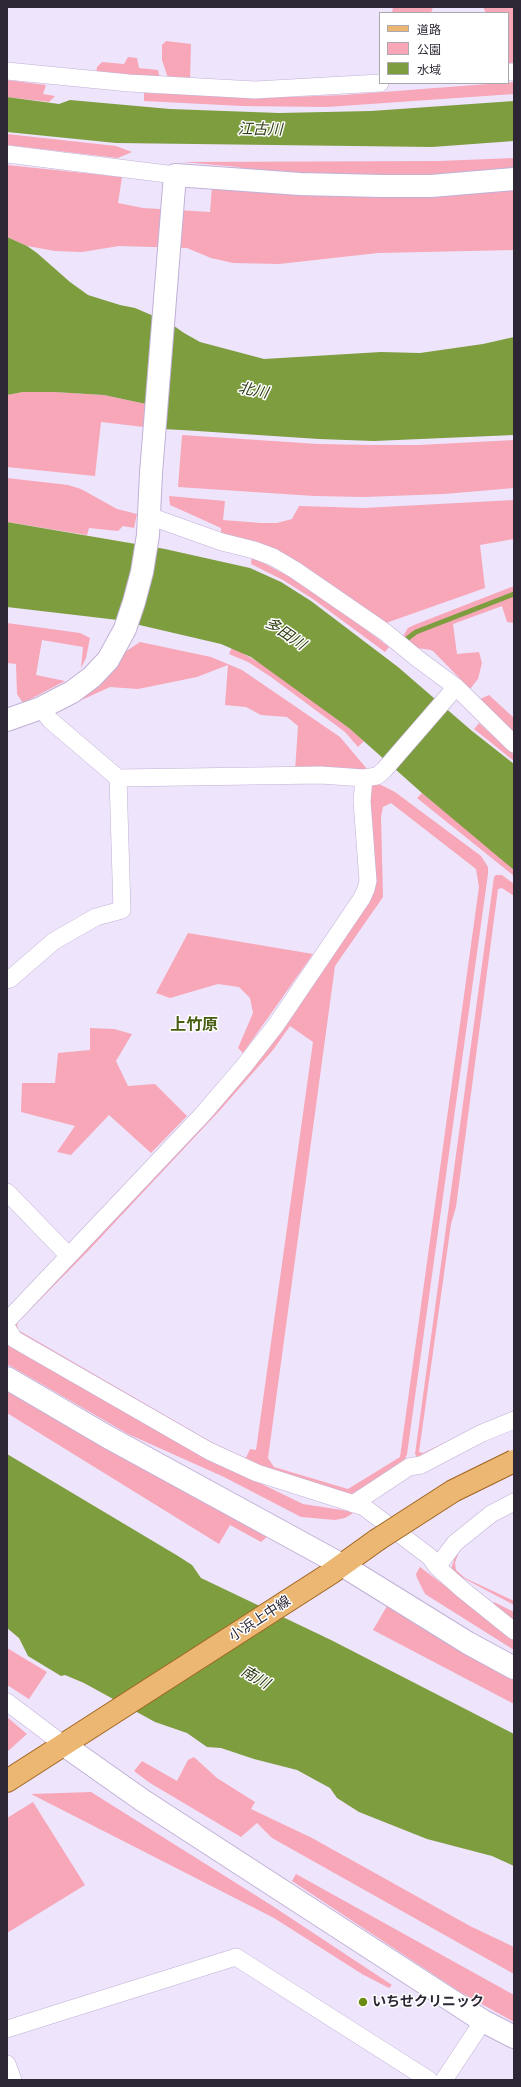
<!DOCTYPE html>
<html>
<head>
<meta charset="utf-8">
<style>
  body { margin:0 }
  #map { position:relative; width:521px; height:2087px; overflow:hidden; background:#eee4fc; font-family:Helvetica,"Noto Sans JP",sans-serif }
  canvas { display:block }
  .frame { position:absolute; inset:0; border:8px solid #2d2735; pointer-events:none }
  .legend { position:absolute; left:379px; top:12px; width:130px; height:72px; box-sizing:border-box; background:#fff; border:1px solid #aba9ae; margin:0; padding:5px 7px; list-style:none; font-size:12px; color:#2d2735 }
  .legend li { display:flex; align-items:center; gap:8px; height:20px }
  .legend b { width:20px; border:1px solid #aba9ae }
</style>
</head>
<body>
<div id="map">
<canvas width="521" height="2087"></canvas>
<div class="frame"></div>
<ul class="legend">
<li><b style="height:5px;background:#ebb772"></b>道路</li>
<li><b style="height:11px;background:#f7a7b8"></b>公園</li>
<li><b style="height:11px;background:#7d9d3e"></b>水域</li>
</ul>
</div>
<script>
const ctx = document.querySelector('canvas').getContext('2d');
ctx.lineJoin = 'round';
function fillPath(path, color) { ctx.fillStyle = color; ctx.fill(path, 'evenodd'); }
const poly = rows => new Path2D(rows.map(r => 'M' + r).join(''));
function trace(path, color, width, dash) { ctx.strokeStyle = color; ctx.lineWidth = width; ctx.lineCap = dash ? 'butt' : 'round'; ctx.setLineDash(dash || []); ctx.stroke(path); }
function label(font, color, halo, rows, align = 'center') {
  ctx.font = font + ' Helvetica,"Noto Sans JP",sans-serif'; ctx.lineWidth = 3; ctx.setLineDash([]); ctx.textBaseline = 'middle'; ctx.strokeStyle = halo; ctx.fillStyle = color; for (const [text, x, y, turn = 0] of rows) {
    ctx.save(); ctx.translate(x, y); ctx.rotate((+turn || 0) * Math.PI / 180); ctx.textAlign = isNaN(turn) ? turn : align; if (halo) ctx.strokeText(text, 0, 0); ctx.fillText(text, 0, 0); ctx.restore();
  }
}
fillPath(poly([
  [393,7,433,7,431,13,392,13],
  [483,7,514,7,514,65,508,66,508,13,486,13],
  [166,41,191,44,190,80,168,78,162,60,162,45],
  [128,57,137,58,139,68,158,70,160,79,96,75,97,67,102,62,124,64],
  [7,80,46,85,43,94,55,96,49,102,7,97],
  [514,82,514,94,327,107,242,106,144,101,144,93,289,97,344,95],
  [7,134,116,146,132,152,118,158,7,145],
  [514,158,514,171,428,178,252,172,238,167,182,162,439,161],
  [7,165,122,177,118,203,143,208,210,212,212,186,514,187,514,250,378,253,279,264,233,263,211,258,187,248,119,246,82,252,55,251,27,246,7,237],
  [23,392,54,392,104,395,146,404,161,429,101,422,95,476,7,467,7,395],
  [182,435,318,444,373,445,419,445,514,440,514,488,444,494,364,497,314,496,178,487],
  [7,478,68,485,81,489,117,509,137,514,134,528,123,526,118,531,89,528,87,535,7,522],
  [169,496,225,501,223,520,261,523,277,523,292,519,299,506,364,508,514,500,514,539,480,545,485,588,386,623,257,542,221,533,221,528,170,505],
  [252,557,290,577,344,613,389,647,385,652,313,599,283,580,251,564],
  [514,586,514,623,507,622,502,606,453,624,457,654,479,652,482,663,478,679,470,689,434,652,431,650,417,648,403,636,408,628,414,625],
  [7,623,80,633,90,638,86,658,81,668,83,647,42,640,36,675,65,681,23,703,17,694,16,664,7,663],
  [140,642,211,657,242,670,340,737,367,769,367,771,295,771,298,726,287,717,261,715,246,707,225,705,228,665,197,677,138,689,110,687,62,709,104,681,120,662,125,652],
  [232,647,272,670,349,728,364,741,358,747,345,732,271,677,248,662,229,654],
  [489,695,514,718,514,732,480,699],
  [479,723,514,755,514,761,474,729],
  [377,783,395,792,481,856,488,867,488,874,407,1454,404,1462,350,1495,259,1468,212,1447,15,1333,12,1326,206,1119,365,901,369,793,372,786],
  [391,803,476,869,479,887,400,1457,348,1489,274,1467,268,1458,335,966,383,897,381,817,383,807],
  [290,1026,313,1042,256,1450,250,1449,246,1458,213,1443,18,1330,17,1323,89,1250,221,1109,273,1050],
  [422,793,498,855,514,870,514,876,417,798],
  [496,875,502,875,514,884,514,896,502,888,498,889,456,1207,451,1224,419,1452,423,1453,479,1426,418,1459,415,1454,494,877],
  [188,933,313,954,243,1053,238,1048,253,1013,250,998,239,987,218,984,170,998,156,993],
  [90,1028,114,1029,132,1034,116,1061,128,1086,155,1084,187,1116,151,1153,109,1115,71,1155,57,1152,75,1126,21,1112,22,1083,55,1083,58,1053,90,1050],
  [7,1342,204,1456,303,1504,355,1512,345,1518,335,1520,301,1517,224,1477,128,1434,7,1364],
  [7,1387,268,1536,261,1542,230,1525,219,1544,7,1413],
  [503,1513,460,1548,455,1563,456,1570,465,1578,514,1601,514,1605,450,1571,459,1547],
  [420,1567,514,1638,514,1650,425,1594,417,1578,416,1574],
  [494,1602,514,1612,514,1624,492,1607],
  [387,1606,461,1650,514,1678,514,1704,373,1630],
  [7,1648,47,1672,29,1699,7,1685],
  [7,1717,27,1734,7,1752],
  [194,1757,217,1778,255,1802,251,1809,312,1838,470,1926,514,1947,514,1974,272,1838,257,1823,241,1837,150,1783,134,1771,142,1761,177,1781,188,1760],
  [91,1792,271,1905,392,1985,389,1988,362,1974,274,1918,31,1794],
  [33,1802,85,1885,7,1933,7,1818],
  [296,1874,514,1995,514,2022,460,1992,292,1881]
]), '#f7a7b8');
fillPath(poly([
  [7,97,59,104,70,100,170,109,279,113,371,111,514,101,514,141,432,147,116,143,7,132],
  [7,237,27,246,37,253,70,282,88,295,120,305,135,308,170,323,184,333,200,342,264,359,381,352,420,353,483,344,514,337,514,435,374,441,319,439,182,430,161,429,146,404,104,395,54,392,23,392,7,395],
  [7,522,165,549,250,568,281,582,311,601,398,667,472,731,514,764,514,870,422,793,349,728,251,657,221,644,118,620,7,607],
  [7,1454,178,1556,192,1565,201,1578,331,1640,514,1734,514,1866,492,1856,427,1839,359,1812,337,1798,330,1788,297,1770,254,1759,221,1748,207,1747,187,1733,155,1722,84,1683,65,1675,61,1676,28,1656,19,1638,7,1628]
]), '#7d9d3e');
trace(poly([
  [408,638,416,632,514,594]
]), '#7d9d3e', 5);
const minor = poly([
  [7,71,129,83,255,90,380,83],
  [508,72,514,72],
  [7,154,175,175],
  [149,516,222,542,254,550,273,557,295,570,385,632,418,659,456,687,514,744],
  [41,708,50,720,118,778,321,775,364,778],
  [7,980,10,979,54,941,96,917,122,910,118,778],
  [7,1192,68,1255],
  [7,1321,202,1115,244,1066,276,1025,362,898,366,889,368,881,362,801,364,778,377,776,384,770,456,687],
  [7,1328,14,1339,209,1451,257,1473,364,1507,430,1557,437,1567,463,1590,514,1631],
  [353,1504,409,1467,421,1465,482,1433,514,1420],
  [437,1567,455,1543,491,1514,514,1502],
  [7,1702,64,1745],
  [7,2029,236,1957,429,2080],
  [7,2064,13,2080],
  [444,2080,483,2021]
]);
const tertiary = poly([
  [7,720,41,708,72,692,92,677,108,660,125,629,134,602,142,572,148,535,151,473,175,175,300,184,382,186,431,186,514,179],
  [7,1378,106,1436,342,1565,468,1643,514,1668],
  [64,1745,142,1800,483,2021,514,2037]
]);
const primary = poly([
  [7,1781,331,1573,377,1540]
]);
trace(minor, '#c1b1d6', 18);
trace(tertiary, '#c1b1d6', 24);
trace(primary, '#9f6520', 24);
trace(minor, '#fff', 17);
trace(tertiary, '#fff', 22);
trace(primary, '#ebb772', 22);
const primaryBridge = poly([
  [377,1540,453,1491,514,1461]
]);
trace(primaryBridge, '#9f6520', 24, []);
trace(primaryBridge, '#ebb772', 22);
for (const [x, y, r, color] of [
  [363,2002,5,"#6a8c12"]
]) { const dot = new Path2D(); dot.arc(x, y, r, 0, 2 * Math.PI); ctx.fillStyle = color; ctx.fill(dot); trace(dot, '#fff', 1.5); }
label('14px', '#2d2735', '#fff', [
  ["小浜上中線",260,1619,-33]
]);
label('bold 14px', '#2d2735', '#fff', [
  ["いちせクリニック",372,2002]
], 'left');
label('italic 15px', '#303d16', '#fff', [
  ["江古川",260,130,1],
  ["北川",253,391,12],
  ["多田川",285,634,34],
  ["南川",255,1678,30]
]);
label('bold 16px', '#475d14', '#fff', [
  ["上竹原",194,1026]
]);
</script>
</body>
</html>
